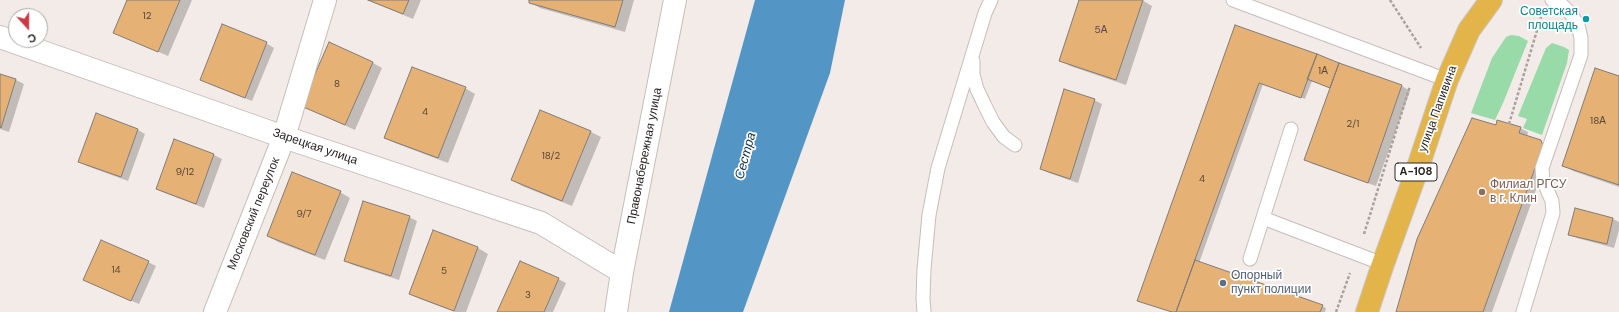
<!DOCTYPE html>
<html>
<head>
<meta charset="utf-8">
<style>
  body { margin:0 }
  #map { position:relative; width:1619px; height:312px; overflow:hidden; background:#f3ebe8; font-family:"DM Sans",sans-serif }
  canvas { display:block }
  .north { position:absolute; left:8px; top:8px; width:40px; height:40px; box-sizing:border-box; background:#fff; border:1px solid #a9a8a7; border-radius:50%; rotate:159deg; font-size:11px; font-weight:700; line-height:16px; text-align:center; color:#282524 }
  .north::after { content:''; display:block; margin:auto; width:14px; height:18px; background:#c93a43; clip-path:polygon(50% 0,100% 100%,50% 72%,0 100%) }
</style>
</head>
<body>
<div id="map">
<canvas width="1619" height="312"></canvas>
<div class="north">С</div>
</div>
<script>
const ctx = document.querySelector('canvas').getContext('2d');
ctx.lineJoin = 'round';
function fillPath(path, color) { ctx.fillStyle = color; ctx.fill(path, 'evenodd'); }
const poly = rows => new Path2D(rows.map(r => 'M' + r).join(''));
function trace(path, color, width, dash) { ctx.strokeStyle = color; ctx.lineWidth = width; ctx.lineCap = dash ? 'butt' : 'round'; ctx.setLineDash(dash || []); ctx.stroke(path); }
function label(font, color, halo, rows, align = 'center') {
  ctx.font = font + ' "DM Sans",sans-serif'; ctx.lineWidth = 3.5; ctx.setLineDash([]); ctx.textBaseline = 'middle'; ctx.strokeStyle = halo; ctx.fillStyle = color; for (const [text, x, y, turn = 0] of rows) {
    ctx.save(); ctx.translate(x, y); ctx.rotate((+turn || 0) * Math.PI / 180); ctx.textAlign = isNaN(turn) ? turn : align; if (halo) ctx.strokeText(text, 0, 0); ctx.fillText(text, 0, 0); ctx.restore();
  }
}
fillPath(poly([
  [1511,35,1519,36,1528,41,1503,103,1495,120,1471,113,1492,58,1506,37],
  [1552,43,1564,47,1569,50,1567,63,1542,135,1523,128,1527,119,1518,116,1546,48]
]), '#98daa8');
fillPath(poly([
  [755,0,845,0,830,73,743,312,669,312]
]), '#5396c5');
fillPath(poly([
  [128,0,192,0,168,56,114,32],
  [367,0,421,0,413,19],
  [531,0,634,0,625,32,540,8,530,2],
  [1080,0,1142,0,1152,6,1126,85,1070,66,1060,60],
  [1235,26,1402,86,1410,91,1376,186,1313,164,1305,160,1331,88,1312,81,1305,99,1263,84,1199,263,1322,306,1326,308,1325,312,1171,312,1138,300],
  [266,43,274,48,252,101,209,84],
  [373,63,382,68,355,130,302,106],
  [0,75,16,80,24,84,9,132,0,129],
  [1619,77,1619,187,1573,171,1563,165],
  [465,88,475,94,448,163,395,143,385,138],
  [1094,100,1102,104,1078,183,1049,173,1041,169],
  [541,111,591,132,601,137,572,206,522,186,512,180],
  [96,115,138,130,145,134,128,181,87,166,79,161],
  [1496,126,1520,128,1528,132,1527,136,1548,146,1550,151,1492,312,1397,312],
  [175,140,214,155,222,159,204,208,165,193,157,189],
  [340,192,350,198,325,260,278,242,268,236],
  [1576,209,1613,219,1619,222,1619,230,1614,248,1577,238,1570,234],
  [409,217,417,221,399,280,353,265,345,261],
  [434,231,478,248,488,254,466,312,455,312,420,299,410,294],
  [148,262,156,266,139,304,92,284],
  [558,279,566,283,553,312,498,312]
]), '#0003');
const building = poly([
  [127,0,180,0,158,52,113,33,127,0],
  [368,0,409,0,403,14,368,0],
  [529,0,623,0,615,27,529,3,529,0],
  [1079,0,1143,0,1116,80,1059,61,1079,0],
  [222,24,267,42,245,98,200,80,222,24],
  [1235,25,1317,54,1301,98,1259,83,1176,312,1172,312,1137,301,1235,25],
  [329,42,373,62,345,125,301,106,329,42],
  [1317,54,1339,63,1330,88,1307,79,1317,54],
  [1339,63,1402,85,1368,183,1304,160,1339,63],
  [412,67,466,87,438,158,384,138,412,67],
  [1595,68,1619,76,1619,185,1562,166,1595,68],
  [0,74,16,79,1,128,0,127,0,74],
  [1064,89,1095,99,1070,179,1040,169,1064,89],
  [540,110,591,131,562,201,511,180,540,110],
  [96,113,138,129,121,177,78,162,96,113],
  [1472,118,1496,125,1497,120,1521,127,1519,133,1541,140,1543,146,1483,312,1396,312,1417,239,1472,118],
  [174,139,214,154,196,204,156,189,174,139],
  [292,172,341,191,315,255,267,236,292,172],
  [363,201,410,216,391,276,344,261,363,201],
  [1575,208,1613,218,1607,244,1568,235,1575,208],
  [433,230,478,247,454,311,409,294,433,230],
  [101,240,149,261,131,301,83,280,101,240],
  [1195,260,1323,305,1320,312,1176,312,1195,260],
  [520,261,559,278,544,312,497,312,520,261]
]);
fillPath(building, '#e5b174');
trace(building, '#817c77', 1);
const service = poly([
  [1233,0,1447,80],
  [973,61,973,75,977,89,985,106,993,122,1004,137,1015,145],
  [1263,218,1383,264],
  [1250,259,1291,129],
  [924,312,923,299,924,269,929,215,938,168,985,13,991,0],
  [1523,312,1553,213,1552,201,1543,180,1542,168,1581,55,1581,38,1578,25,1570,13,1561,4,1552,0]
]);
const minor = poly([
  [0,37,284,137,541,223,622,272],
  [215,312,284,137,325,0],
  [616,312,622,272,675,0]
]);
const trunk = poly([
  [1367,312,1383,264,1417,170,1447,80,1469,30,1491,0]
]);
trace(service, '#c6bebb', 15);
trace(minor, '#c6bebb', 24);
trace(trunk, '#cbcbca', 24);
trace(poly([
  [1390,0,1421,48],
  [1509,124,1541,17],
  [1364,234,1410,86],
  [1336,312,1350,273]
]), '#a7a19f', 2.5, [3, 2]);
trace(service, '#fff', 13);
trace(minor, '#fff', 22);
trace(trunk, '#e3b44a', 22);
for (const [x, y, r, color] of [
  [1586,19,4,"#0f9aa8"],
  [1482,192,4,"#8d6e63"],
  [1223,283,4,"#5c6f8a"]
]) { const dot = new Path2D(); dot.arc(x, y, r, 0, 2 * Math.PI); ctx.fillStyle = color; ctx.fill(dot); trace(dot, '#fff', 1.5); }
label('10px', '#574838', null, [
  ["12",147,16],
  ["5А",1101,30],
  ["1А",1323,71],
  ["8",337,84],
  ["4",425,112],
  ["18А",1598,121],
  ["2/1",1353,124],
  ["18/2",551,156],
  ["9/12",185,172],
  ["4",1202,179],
  ["9/7",304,214],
  ["14",116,270],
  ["5",444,271],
  ["3",528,295]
]);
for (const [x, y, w] of [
  [1416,172,42]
]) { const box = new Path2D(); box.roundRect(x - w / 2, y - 9, w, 18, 3); ctx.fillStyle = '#fff'; ctx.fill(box); trace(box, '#282524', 1); }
label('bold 11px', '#282524', null, [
  ["А-108",1416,172]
]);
label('12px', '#0d838f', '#fff', [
  ["Советская",1578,12],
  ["площадь",1578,26]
], 'right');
label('12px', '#282524', '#fff', [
  ["улица Папивина",1438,109,-70],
  ["Зарецкая улица",315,147,19],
  ["Правонабережная улица",645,156,-79],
  ["Московский переулок",254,214,-68]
]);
label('12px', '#785e54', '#fff', [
  ["Филиал РГСУ",1490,185],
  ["в г. Клин",1490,199]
], 'left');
label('12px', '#4e5e75', '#fff', [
  ["Опорный",1231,276],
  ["пункт полиции",1231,290]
], 'left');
label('italic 13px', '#153247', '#fff', [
  ["Сестра",746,156,-75]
]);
</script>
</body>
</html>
